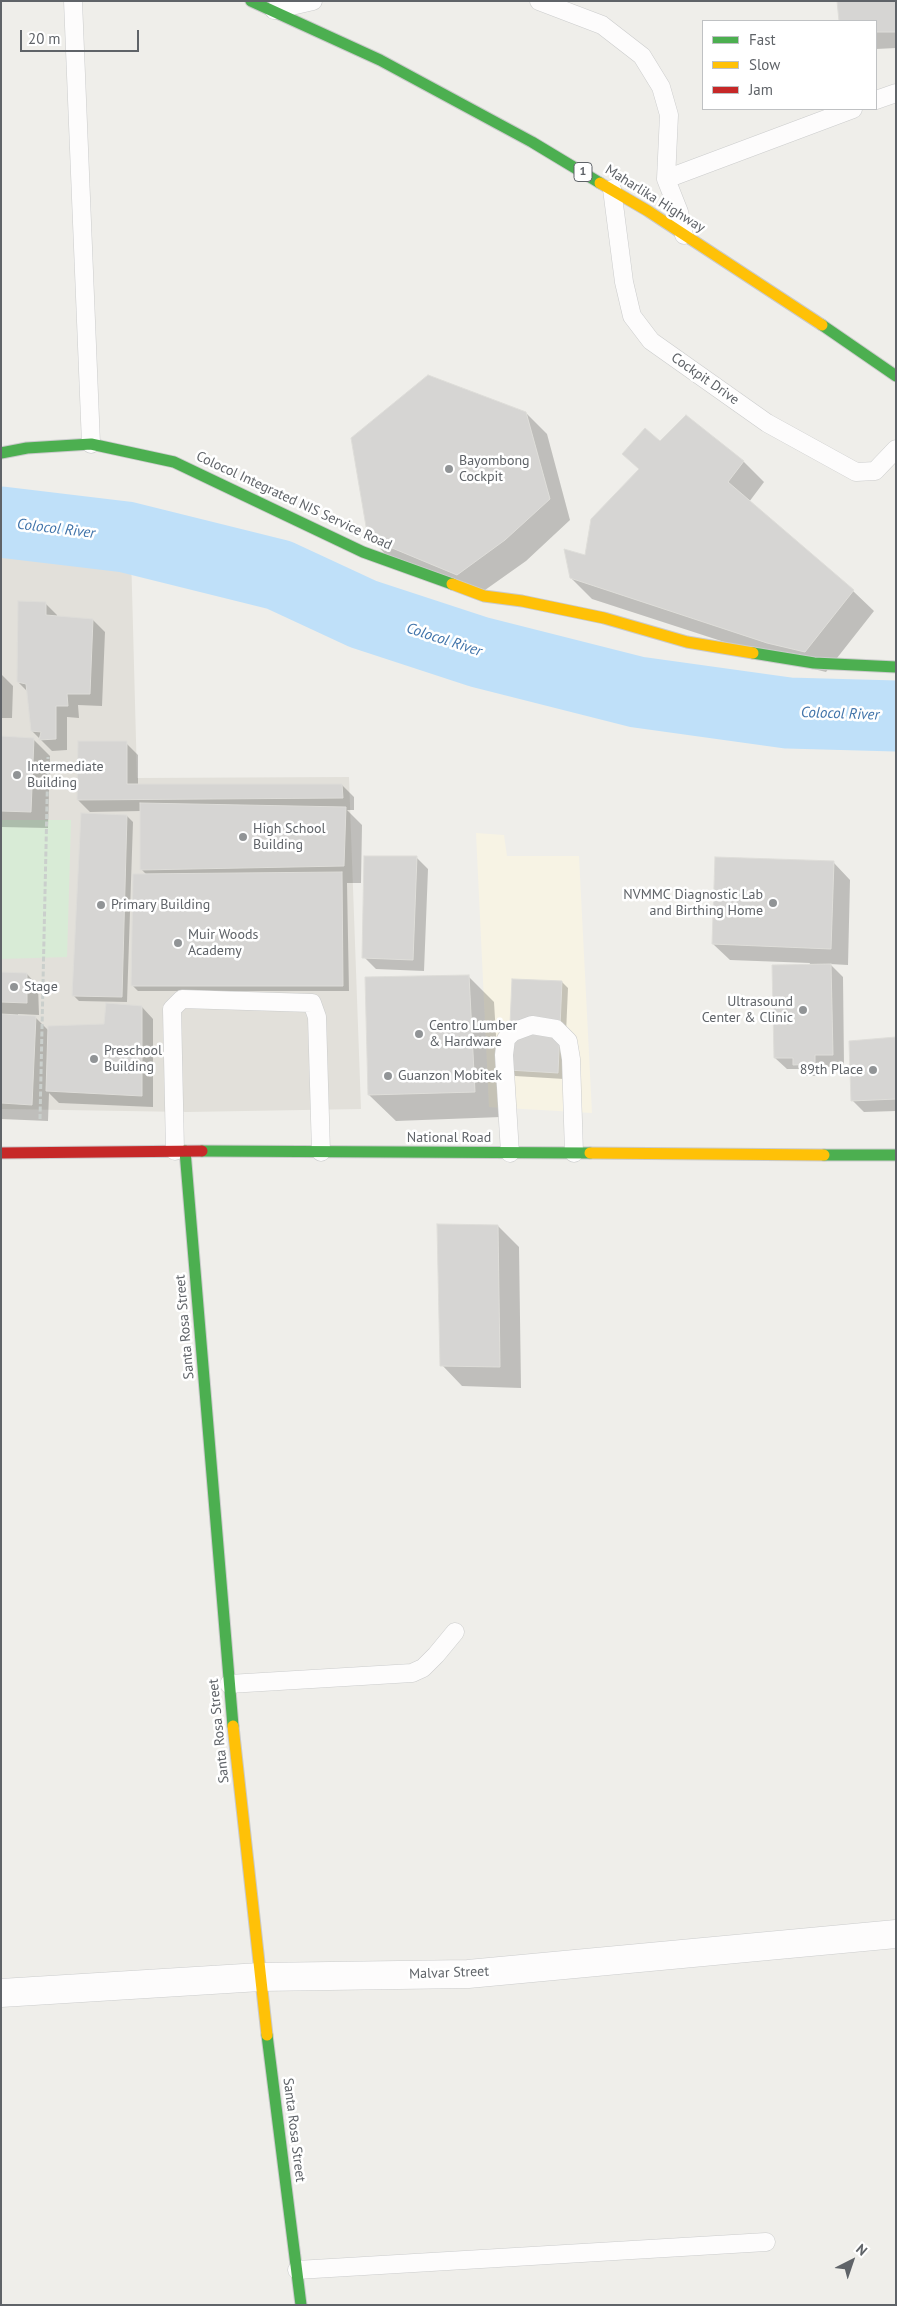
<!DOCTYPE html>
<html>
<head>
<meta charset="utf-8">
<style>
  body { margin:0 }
  #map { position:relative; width:897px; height:2306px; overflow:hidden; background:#efeeea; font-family:"PT Sans",sans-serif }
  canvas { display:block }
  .frame { position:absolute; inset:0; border:2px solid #5f6368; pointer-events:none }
  .legend { position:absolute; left:702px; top:20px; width:175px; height:90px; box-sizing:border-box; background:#fff; border:1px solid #bfc1c3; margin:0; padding:6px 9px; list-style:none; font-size:15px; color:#5f6368 }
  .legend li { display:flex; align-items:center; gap:10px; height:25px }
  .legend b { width:25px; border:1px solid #bfc1c3 }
  .north { position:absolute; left:827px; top:2236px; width:50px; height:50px; -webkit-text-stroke:4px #fff; paint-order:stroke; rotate:41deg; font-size:14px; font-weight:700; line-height:20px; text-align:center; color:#5f6368 }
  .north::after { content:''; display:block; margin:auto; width:18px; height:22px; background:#5f6368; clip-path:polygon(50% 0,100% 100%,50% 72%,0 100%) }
  .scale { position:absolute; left:20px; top:30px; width:119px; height:22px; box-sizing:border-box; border:2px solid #5f6368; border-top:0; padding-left:6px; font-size:15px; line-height:18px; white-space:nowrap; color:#5f6368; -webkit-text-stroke:4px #fff; paint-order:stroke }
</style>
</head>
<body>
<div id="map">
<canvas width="897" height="2306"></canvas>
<div class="frame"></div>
<ul class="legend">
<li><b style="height:6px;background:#4caf50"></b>Fast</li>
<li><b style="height:6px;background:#ffc107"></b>Slow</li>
<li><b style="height:6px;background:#c62828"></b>Jam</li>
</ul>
<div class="north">N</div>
<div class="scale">20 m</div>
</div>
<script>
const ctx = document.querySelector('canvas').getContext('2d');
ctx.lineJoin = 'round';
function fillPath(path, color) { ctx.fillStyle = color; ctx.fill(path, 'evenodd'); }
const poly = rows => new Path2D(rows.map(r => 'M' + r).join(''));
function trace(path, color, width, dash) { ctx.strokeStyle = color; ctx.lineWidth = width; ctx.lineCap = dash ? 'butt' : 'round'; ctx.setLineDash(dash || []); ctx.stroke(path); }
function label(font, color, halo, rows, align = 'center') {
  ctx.font = font + ' "PT Sans",sans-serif'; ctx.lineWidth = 5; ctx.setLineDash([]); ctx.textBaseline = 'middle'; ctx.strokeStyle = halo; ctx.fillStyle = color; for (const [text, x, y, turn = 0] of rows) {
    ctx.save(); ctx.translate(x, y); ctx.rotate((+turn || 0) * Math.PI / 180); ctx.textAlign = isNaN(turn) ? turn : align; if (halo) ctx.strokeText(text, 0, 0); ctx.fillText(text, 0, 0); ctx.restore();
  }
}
fillPath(poly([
  [476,833,504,835,507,856,579,856,592,1113,489,1107]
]), '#f7f3e4');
fillPath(poly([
  [1,533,131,552,137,778,349,777,361,1109,187,1112,1,1109]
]), '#e2e0da');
fillPath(poly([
  [1,820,71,820,67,957,1,959]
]), '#d8ebd6');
fillPath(poly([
  [838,1,896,1,896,48,876,49,876,21,840,21],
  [526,413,547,434,570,520,526,561,478,595,390,559,369,537],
  [660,443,744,462,764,482,749,502,853,591,874,611,826,672,789,663,592,599,571,578,640,470,624,454],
  [45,603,57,615,57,617,93,620,105,632,102,706,78,705,79,718,67,717,67,750,52,751,32,731,28,692,18,682],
  [1,674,13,686,12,718,1,718],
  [1,737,33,739,50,756,48,828,1,827],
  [126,743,138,755,138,785,342,785,354,797,354,810,347,810,362,825,361,883,347,883,349,991,138,991,132,985,147,875,141,869,141,811,90,812,78,800],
  [127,816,133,822,127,1002,79,1001,73,995],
  [416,857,428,869,424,971,376,969,364,957],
  [834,863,850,880,848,965,830,964,843,977,844,1066,826,1067,827,1076,806,1076,799,1069,787,1069,775,1058,810,963,730,960,713,944],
  [1,973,27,974,38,986,39,1015,18,1014,18,1016,35,1017,49,1031,105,1025,142,1007,153,1019,153,1107,59,1103,49,1093,48,1121,1,1119],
  [468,976,494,1002,501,1117,396,1121,369,1095],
  [562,982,568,988,564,1079,515,1076,509,1070],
  [896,1039,896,1111,864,1112,852,1100],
  [498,1226,519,1247,521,1388,462,1386,442,1365]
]), '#0003');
trace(poly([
  [1,522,126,537,279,575,363,614,479,652,637,692,788,713,896,716]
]), '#bfe0f9', 71);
const building = poly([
  [837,1,896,1,896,32,876,32,876,21,839,21,837,1],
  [428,375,526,412,550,499,505,540,457,575,368,538,351,438,428,375],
  [686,415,744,461,728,482,854,590,805,652,767,643,570,578,564,549,585,555,591,519,639,469,622,454,645,428,660,441,686,415],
  [18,601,46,602,46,615,93,619,90,694,67,694,68,706,56,706,56,739,39,740,41,732,31,731,26,684,17,682,18,601],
  [1,736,34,738,31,812,1,811,1,736],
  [78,741,127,741,127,784,342,784,343,798,77,800,78,741],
  [140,803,346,807,344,866,140,870,140,803],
  [81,813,127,815,122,997,72,996,81,813],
  [364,856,417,856,413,960,362,958,364,856],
  [715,857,834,861,831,949,712,944,715,857],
  [342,872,343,986,131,986,133,874,342,872],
  [831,964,833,1055,815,1055,815,1064,793,1065,793,1058,774,1058,772,965,831,964],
  [1,972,27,973,27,1003,1,1002,1,972],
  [469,975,475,1092,368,1095,365,977,469,975],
  [512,979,562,981,558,1073,508,1070,512,979],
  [106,1003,142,1006,142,1096,46,1091,48,1026,104,1024,106,1003],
  [1,1014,36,1016,32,1105,1,1103,1,1014],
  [896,1037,896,1099,851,1101,849,1041,896,1037],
  [437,1224,498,1225,500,1367,440,1366,437,1224]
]);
fillPath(building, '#d6d5d3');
trace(building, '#deddd9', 1);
const lane = poly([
  [73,1,91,444],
  [539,1,602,25,642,56,661,87,669,115,666,179,679,212,684,235],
  [274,10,313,1],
  [876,100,896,93],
  [666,179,853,109],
  [612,189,624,282,632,316,651,341,767,423,856,472,875,471,896,449],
  [175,1151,172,1009,182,999,312,1003,317,1017,321,1152],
  [510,1153,504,1055,506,1039,513,1032,532,1025,556,1029,568,1041,571,1059,574,1153],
  [229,1684,412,1673,423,1668,436,1655,455,1632],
  [297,2270,766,2242]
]);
const street = poly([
  [1,1993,260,1977,468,1974,896,1934]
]);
const fast = poly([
  [251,1,380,60,532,142,600,183],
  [822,325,896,376],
  [1,453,27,448,91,444,174,462,363,552,452,584],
  [753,653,814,663,896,667],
  [185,1151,233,1726],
  [202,1151,590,1153],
  [824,1155,896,1155],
  [267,2035,301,2305]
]);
const slow = poly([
  [600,183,648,211,822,325],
  [452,584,484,596,522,601,604,618,687,642,753,653],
  [590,1153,824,1155],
  [233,1726,267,2035]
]);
const jam = poly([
  [1,1153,202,1151]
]);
trace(lane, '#cbcccc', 19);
trace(street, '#cbcccc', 29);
trace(fast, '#cacacb', 13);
trace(slow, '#cacacb', 13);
trace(jam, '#cacacb', 13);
trace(poly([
  [40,1119,48,757]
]), '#cacfcc', 3, [5, 2.5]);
trace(lane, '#fdfcfc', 18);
trace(street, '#fdfcfc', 28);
trace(fast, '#4caf50', 11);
trace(slow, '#ffc107', 11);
trace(jam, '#c62828', 11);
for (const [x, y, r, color] of [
  [449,469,5,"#919496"],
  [17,775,5,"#919496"],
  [243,837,5,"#919496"],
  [773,903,5,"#919496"],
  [101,905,5,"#919496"],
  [178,943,5,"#919496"],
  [14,987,5,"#919496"],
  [803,1010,5,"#919496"],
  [419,1034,5,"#919496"],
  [94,1059,5,"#919496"],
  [873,1070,5,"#919496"],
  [388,1076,5,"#919496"]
]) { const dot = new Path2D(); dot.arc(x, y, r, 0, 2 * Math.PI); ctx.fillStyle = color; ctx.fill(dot); trace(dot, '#fff', 2); }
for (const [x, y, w] of [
  [583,172,18]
]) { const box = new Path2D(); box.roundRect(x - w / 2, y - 9.5, w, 19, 4); ctx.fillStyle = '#fff'; ctx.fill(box); trace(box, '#5f6368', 1); }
label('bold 12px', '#5f6368', null, [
  ["1",583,172]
]);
label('14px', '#5f6368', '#fff', [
  ["Maharlika Highway",655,199,32],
  ["Cockpit Drive",705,379,35],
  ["Colocol Integrated NIS Service Road",294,501,25],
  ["National Road",449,1138],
  ["Santa Rosa Street",185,1327,-95],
  ["Santa Rosa Street",219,1731,-96],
  ["Malvar Street",449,1973,-2],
  ["Santa Rosa Street",294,2130,83]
]);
label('14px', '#5f6368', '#fff', [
  ["Bayombong",459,461],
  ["Cockpit",459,477],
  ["Intermediate",27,767],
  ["Building",27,783],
  ["High School",253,829],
  ["Building",253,845],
  ["NVMMC Diagnostic Lab",763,895,"right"],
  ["and Birthing Home",763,911,"right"],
  ["Primary Building",111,905],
  ["Muir Woods",188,935],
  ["Academy",188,951],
  ["Stage",24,987],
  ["Ultrasound",793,1002,"right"],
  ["Center & Clinic",793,1018,"right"],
  ["Centro Lumber",429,1026],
  ["& Hardware",429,1042],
  ["Preschool",104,1051],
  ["Building",104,1067],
  ["89th Place",863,1070,"right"],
  ["Guanzon Mobitek",398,1076]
], 'left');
label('italic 15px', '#4174aa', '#fff', [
  ["Colocol River",56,529,7],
  ["Colocol River",444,640,18],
  ["Colocol River",840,714,2]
]);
</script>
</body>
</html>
